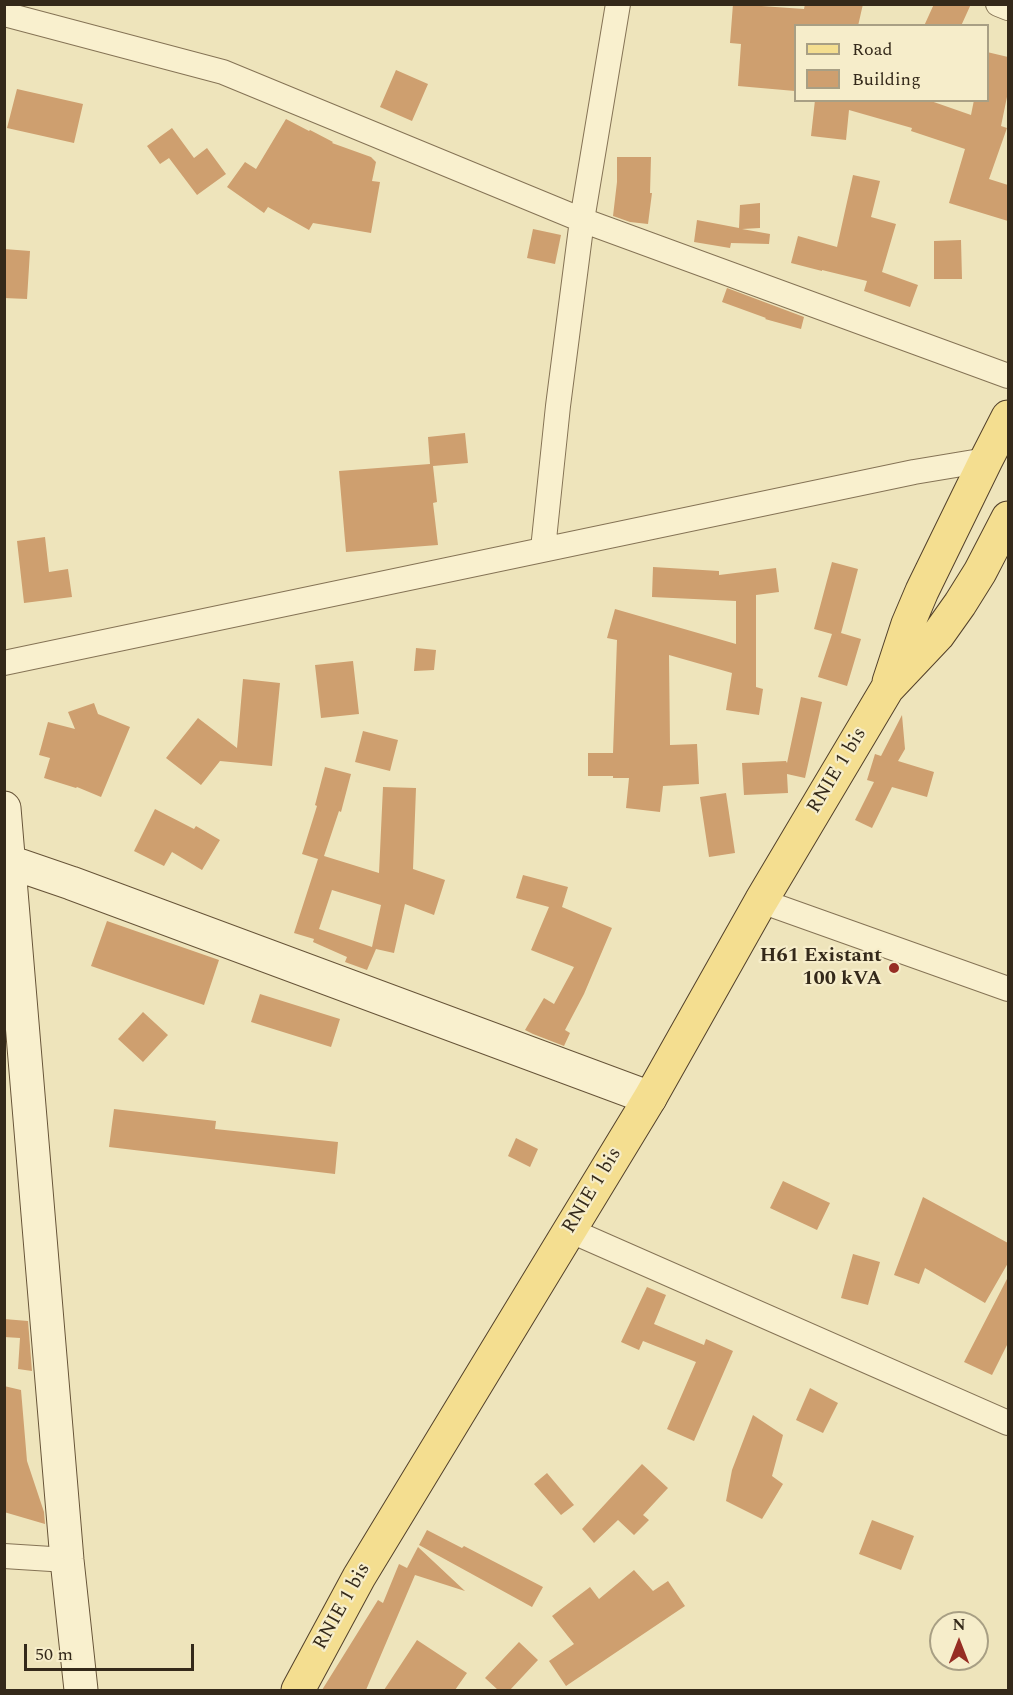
<!DOCTYPE html>
<html>
<head>
<meta charset="utf-8">
<style>
  body { margin:0 }
  #map { position:relative; width:1013px; height:1695px; overflow:hidden; background:#eee4bb; font-family:Spectral,serif }
  canvas { display:block }
  .frame { position:absolute; inset:0; border:6px solid #34291a; pointer-events:none }
  .legend { position:absolute; left:794px; top:24px; width:195px; height:78px; box-sizing:border-box; background:#f6edca; border:2px solid #a89f84; margin:0; padding:8px 10px; list-style:none; font-size:18px; color:#34291a }
  .legend li { display:flex; align-items:center; gap:12px; height:30px }
  .legend b { width:30px; border:2px solid #a89f84 }
  .north { position:absolute; left:929px; top:1611px; width:60px; height:60px; box-sizing:border-box; background:#f6edca; border:2px solid #a89f84; border-radius:50%; rotate:0deg; font-size:16px; font-weight:700; line-height:24px; text-align:center; color:#34291a }
  .north::after { content:''; display:block; margin:auto; width:21px; height:27px; background:#962d23; clip-path:polygon(50% 0,100% 100%,50% 72%,0 100%) }
  .scale { position:absolute; left:24px; top:1644px; width:170px; height:27px; box-sizing:border-box; border:3px solid #34291a; border-top:0; padding-left:8px; font-size:18px; line-height:21px; white-space:nowrap; color:#34291a; -webkit-text-stroke:4px #f6edca; paint-order:stroke }
</style>
</head>
<body>
<div id="map">
<canvas width="1013" height="1695"></canvas>
<div class="frame"></div>
<ul class="legend">
<li><b style="height:8px;background:#f4de90"></b>Road</li>
<li><b style="height:16px;background:#ce9f6f"></b>Building</li>
</ul>
<div class="north">N</div>
<div class="scale">50 m</div>
</div>
<script>
const ctx = document.querySelector('canvas').getContext('2d');
ctx.lineJoin = 'round';
function fillPath(path, color) { ctx.fillStyle = color; ctx.fill(path, 'evenodd'); }
const poly = rows => new Path2D(rows.map(r => 'M' + r).join(''));
function trace(path, color, width, dash) { ctx.strokeStyle = color; ctx.lineWidth = width; ctx.lineCap = dash ? 'butt' : 'round'; ctx.setLineDash(dash || []); ctx.stroke(path); }
function label(font, color, halo, rows, align = 'center') {
  ctx.font = font + ' Spectral,serif'; ctx.lineWidth = 4.5; ctx.setLineDash([]); ctx.textBaseline = 'middle'; ctx.strokeStyle = halo; ctx.fillStyle = color; for (const [text, x, y, turn = 0] of rows) {
    ctx.save(); ctx.translate(x, y); ctx.rotate((+turn || 0) * Math.PI / 180); ctx.textAlign = isNaN(turn) ? turn : align; if (halo) ctx.strokeText(text, 0, 0); ctx.fillText(text, 0, 0); ctx.restore();
  }
}
fillPath(poly([
  [733,4,804,9,805,4,863,4,858,26,795,26,795,91,738,86,741,44,730,43],
  [934,4,971,4,961,26,924,26],
  [987,52,1008,57,1008,92,1001,126,1007,128,989,179,1008,185,1008,221,949,203,965,149,911,131,912,128,849,110,846,140,811,136,815,100,928,100,971,115,974,100,987,100],
  [396,70,428,84,412,121,380,107],
  [17,89,83,104,74,143,7,128],
  [286,119,309,131,310,130,333,142,332,143,371,157,376,162,372,181,380,182,371,233,313,223,309,230,268,207,264,213,227,187,245,162,256,169],
  [172,128,194,158,207,148,226,174,197,195,169,158,160,164,147,146],
  [617,157,651,157,650,193,652,193,648,224,630,222,613,216,617,182],
  [853,175,880,181,871,217,896,224,882,272,918,285,910,307,864,291,867,281,822,270,822,271,791,263,798,236,837,247],
  [760,203,760,228,742,229,770,234,769,244,731,243,730,248,694,242,697,220,739,228,740,205],
  [533,229,561,235,555,264,527,258],
  [961,240,962,279,934,279,934,241],
  [4,249,30,251,27,299,4,298],
  [727,288,804,317,801,329,765,319,766,318,722,302],
  [465,433,468,463,433,466,437,502,433,503,438,545,346,552,339,471,430,464,428,437],
  [45,537,49,572,68,569,72,597,24,603,17,541],
  [832,562,858,569,841,633,861,639,847,686,818,677,832,634,814,629],
  [653,567,719,571,719,575,776,568,779,592,756,595,756,687,763,689,759,715,726,710,732,673,669,655,670,745,697,744,699,784,663,786,660,812,626,808,629,778,613,778,613,776,588,776,588,753,613,753,617,640,607,638,615,609,736,644,736,601,652,597],
  [416,648,436,650,434,670,414,671],
  [353,661,359,714,321,718,315,665],
  [243,679,280,683,272,766,220,761,201,785,166,758,198,718,237,748],
  [801,697,822,702,805,778,787,774,788,793,744,795,742,763,786,761,787,763],
  [94,703,98,714,130,727,101,797,77,787,76,788,44,778,50,758,39,755,48,722,75,729,68,712],
  [902,715,905,749,898,761,934,772,927,797,892,787,872,828,855,820,874,782,867,780,875,754,881,756],
  [363,731,398,740,390,771,355,762],
  [325,767,351,774,341,812,339,811,324,856,379,873,383,787,416,788,413,869,445,880,434,915,405,904,394,953,376,949,367,970,345,962,347,957,313,942,314,939,294,933,318,859,302,854,317,806,315,805],
  [332,890,381,905,372,947,319,929],
  [726,793,735,853,709,857,700,797],
  [155,809,194,829,196,826,220,840,202,870,172,852,164,866,134,851],
  [523,875,568,887,562,907,612,928,584,994,565,1030,570,1033,564,1046,533,1034,525,1030,544,998,554,1004,574,967,531,950,549,907,516,898],
  [107,921,219,960,204,1005,91,966],
  [260,994,340,1019,331,1047,251,1022],
  [143,1012,168,1035,143,1062,118,1039],
  [114,1109,216,1121,215,1129,338,1142,335,1174,109,1147],
  [516,1138,538,1149,530,1167,508,1156],
  [783,1181,830,1203,817,1230,770,1208],
  [923,1197,1008,1243,1008,1263,985,1303,925,1268,919,1284,894,1275],
  [853,1254,880,1262,868,1305,841,1298],
  [1008,1277,1008,1343,992,1375,964,1362],
  [647,1287,666,1295,654,1324,704,1345,706,1339,733,1351,694,1441,667,1429,696,1362,643,1341,639,1350,621,1342],
  [4,1319,28,1321,32,1371,18,1369,20,1338,4,1337],
  [4,1386,21,1390,27,1461,44,1512,45,1524,4,1512],
  [810,1388,838,1403,823,1433,796,1420],
  [753,1415,783,1435,772,1476,783,1484,762,1519,726,1501,732,1470],
  [642,1464,668,1488,643,1515,649,1520,634,1535,618,1520,594,1543,582,1529],
  [547,1473,574,1505,561,1515,534,1484],
  [872,1520,914,1536,901,1570,859,1554],
  [427,1530,462,1548,464,1546,543,1587,532,1607,419,1545],
  [418,1547,465,1591,415,1575,366,1690,322,1690,378,1600,383,1603,399,1564,407,1568],
  [634,1570,653,1591,668,1581,685,1606,566,1686,549,1661,574,1644,552,1616,590,1587,599,1599],
  [417,1640,467,1673,455,1690,384,1690],
  [519,1642,538,1660,510,1690,498,1690,485,1678]
]), '#ce9f6f');
const street = poly([
  [998,4,1008,8],
  [4,14,223,72,582,220,1008,376],
  [543,549,558,406,582,220,618,4],
  [4,663,914,472,986,460],
  [761,901,1008,989],
  [569,1230,1008,1423],
  [4,1556,67,1560]
]);
const secondary = poly([
  [4,808,67,1560,81,1690],
  [4,860,71,883,650,1098]
]);
const primary = poly([
  [889,682,908,624,922,591,986,460,1008,417],
  [298,1690,359,1577,650,1098,761,901,887,689,938,635,960,604,980,572,1008,518]
]);
trace(street, '#857355', 26);
trace(secondary, '#675438', 35);
trace(primary, '#52402a', 35);
trace(street, '#f9f0ce', 24);
trace(secondary, '#f9f0ce', 33);
trace(primary, '#f4de90', 33);
for (const [x, y, r, color] of [
  [894,968,6,"#962d23"]
]) { const dot = new Path2D(); dot.arc(x, y, r, 0, 2 * Math.PI); ctx.fillStyle = color; ctx.fill(dot); trace(dot, '#f6edca', 2); }
label('20px', '#34291a', '#f6edca', [
  ["RNIE 1 bis",838,771,-59],
  ["RNIE 1 bis",593,1191,-59],
  ["RNIE 1 bis",343,1607,-61]
]);
label('bold 20px', '#34291a', '#f6edca', [
  ["H61 Existant",882,957],
  ["100 kVA",882,980]
], 'right');
</script>
</body>
</html>
